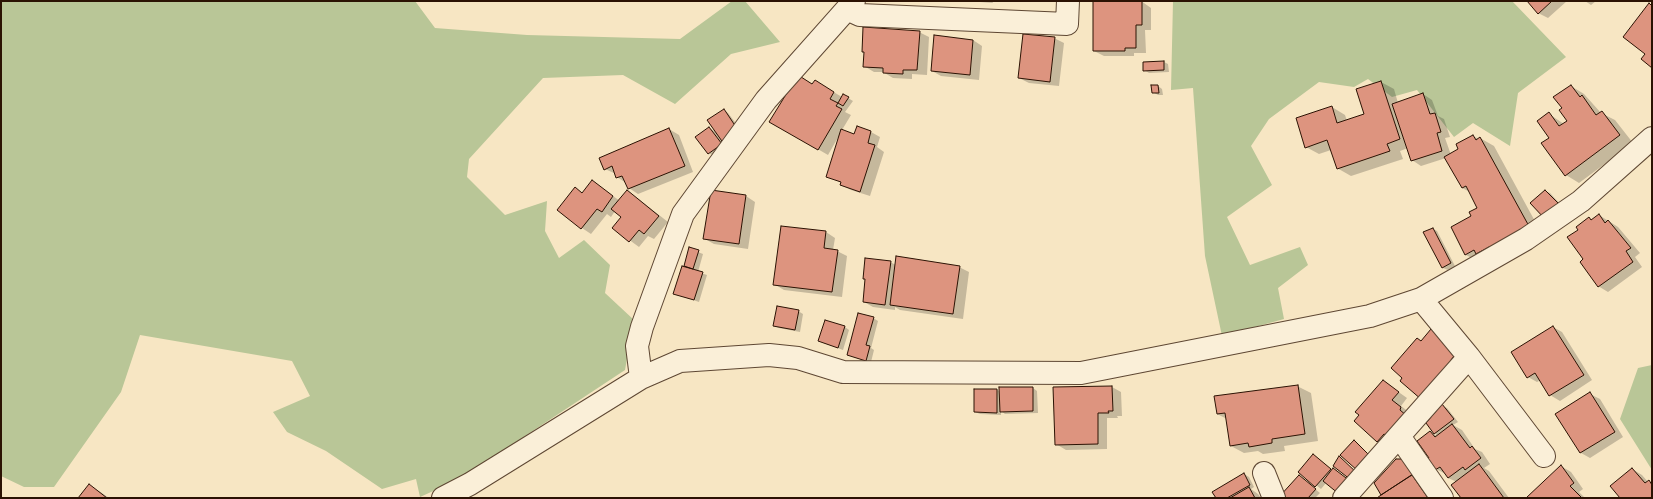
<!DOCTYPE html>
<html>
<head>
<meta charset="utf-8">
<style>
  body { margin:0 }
  #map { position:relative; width:1653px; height:499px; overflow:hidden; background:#f7e6c3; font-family:"IM FELL Great Primer",serif }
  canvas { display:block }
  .frame { position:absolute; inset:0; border:2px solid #2b1203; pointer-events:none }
</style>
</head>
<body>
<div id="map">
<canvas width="1653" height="499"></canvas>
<div class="frame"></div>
</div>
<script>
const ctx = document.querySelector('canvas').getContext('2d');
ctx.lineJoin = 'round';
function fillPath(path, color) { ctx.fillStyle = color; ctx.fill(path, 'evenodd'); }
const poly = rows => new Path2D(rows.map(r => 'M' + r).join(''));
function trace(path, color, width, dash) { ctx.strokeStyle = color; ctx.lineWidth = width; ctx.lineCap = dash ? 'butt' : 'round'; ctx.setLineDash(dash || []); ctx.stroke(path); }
fillPath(poly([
  [1,1,415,1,435,28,527,35,680,39,732,1,745,1,780,42,731,54,675,104,623,75,543,78,469,159,467,177,505,215,547,201,545,231,559,258,584,240,610,265,605,293,634,320,625,370,460,479,420,497,416,479,382,489,326,451,287,432,273,412,310,396,292,361,140,335,121,392,54,487,24,487,1,476],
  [1173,1,1512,1,1566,57,1518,93,1510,146,1473,123,1454,137,1417,90,1392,97,1368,79,1354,87,1319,82,1269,119,1251,146,1272,185,1227,217,1250,265,1300,247,1308,265,1278,288,1284,319,1222,336,1205,256,1193,88,1171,90],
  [1652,365,1652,470,1620,419,1638,368]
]), '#b9c697');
fillPath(poly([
  [978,1,992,1,993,3,980,2],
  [1094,1,1141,1,1151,8,1151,30,1145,30,1146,53,1134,53,1134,56,1104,56,1094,51],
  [1528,1,1567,1,1548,18,1538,13],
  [1585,1,1596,1,1591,5],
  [919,32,929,37,927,75,912,74,912,79,893,78,883,72,874,72,864,66,865,53,863,51],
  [935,37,973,40,982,46,979,80,941,76,932,71],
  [1054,38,1064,43,1059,86,1029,83,1019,78],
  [1164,62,1168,64,1169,72,1149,73,1144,70],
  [815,81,842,97,843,95,853,101,845,112,851,115,842,130,855,135,858,127,871,132,880,137,877,147,884,152,870,196,851,190,841,185,842,183,827,176,840,134,828,155,771,122,813,85],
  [1381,82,1394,89,1398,103,1423,94,1432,100,1438,116,1444,119,1450,137,1445,138,1451,155,1460,150,1473,136,1479,139,1480,138,1494,146,1543,236,1479,262,1466,255,1472,216,1479,208,1470,192,1462,188,1446,158,1421,166,1412,160,1408,148,1400,151,1403,159,1351,176,1337,168,1331,150,1319,154,1306,147,1332,107,1345,115,1347,121,1365,114],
  [1158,86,1162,89,1163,95,1158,95,1153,92],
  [1571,86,1584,94,1601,113,1615,120,1633,143,1579,183,1566,175,1550,138,1549,114,1564,124,1568,121,1563,109],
  [724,110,728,113,741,130,729,146,722,141,726,147,714,156,709,153,709,128,718,133],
  [669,129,679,135,693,172,638,194,629,188,626,183,617,177,616,174,605,169],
  [592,181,620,201,627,191,636,197,668,222,654,239,648,236,639,247,613,228,622,217,615,211,611,217,607,214,591,234,582,228,559,210,575,188,583,193],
  [712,191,746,196,755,202,748,249,714,244,705,239],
  [1545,191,1550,193,1564,208,1550,221],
  [1599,215,1618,227,1640,253,1635,257,1642,267,1608,292,1598,286,1584,260,1580,230,1589,219,1592,220],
  [1433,229,1437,231,1455,266,1448,270,1443,268,1425,233],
  [826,232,835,238,833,250,837,251,847,256,842,297,784,290,774,284],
  [690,249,703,254,698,272,707,275,699,302,675,294],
  [890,262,896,265,959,267,969,272,963,319,900,310,895,307,895,310,873,307,864,302,866,280],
  [798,311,803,314,800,332,779,328,774,326],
  [873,318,878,321,871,348,874,350,871,362,848,355],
  [845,327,849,330,843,350,819,341],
  [1553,327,1562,332,1592,380,1560,401,1550,395,1541,380,1537,382,1528,377],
  [1383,381,1407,398,1401,406,1410,413,1387,447,1377,441],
  [1297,386,1311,393,1318,441,1284,446,1285,451,1263,454,1258,451,1244,453,1231,446,1227,419,1217,414],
  [1112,387,1121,392,1122,416,1117,416,1118,418,1107,418,1107,449,1066,450,1056,444],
  [1033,388,1037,391,1038,413,1005,414,1001,411,1001,415,980,414,975,412,997,390,1001,392],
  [1590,394,1600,399,1623,437,1590,458,1581,453,1557,414],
  [1442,406,1447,408,1458,422,1453,425,1462,430,1475,449,1482,452,1490,464,1484,468,1489,471,1509,498,1462,498,1457,482,1448,478,1446,474,1436,469,1431,458,1430,432,1437,436,1428,423],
  [1314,455,1332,470,1326,483,1321,489,1299,471],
  [1403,460,1434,498,1379,498,1382,494,1375,483],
  [1561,466,1571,472,1583,489,1579,492,1585,498,1527,498],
  [1632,469,1642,475,1648,482,1652,483,1652,498,1622,498],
  [1244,474,1249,477,1254,487,1251,489,1258,494,1261,498,1217,498],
  [1299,476,1320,493,1315,498,1282,498],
  [89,485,102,493,109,498,79,498]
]), '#0003');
const building = poly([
  [1093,1,1142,1,1142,25,1136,25,1136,48,1125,48,1125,51,1093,51,1093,1],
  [1527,1,1552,1,1538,14,1527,1],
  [1649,3,1652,6,1652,68,1641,59,1645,54,1623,37,1649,3],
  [863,27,920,31,917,70,903,70,903,74,883,73,883,68,863,67,864,52,862,52,863,27],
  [1023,34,1055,37,1050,82,1018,78,1023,34],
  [934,35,973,40,970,75,931,71,934,35],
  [1164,61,1164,70,1143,71,1143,62,1164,61],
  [798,75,812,84,815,80,834,92,830,99,838,103,836,106,842,109,818,150,769,122,798,75],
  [1381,81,1400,139,1387,144,1390,151,1337,169,1327,140,1305,148,1296,118,1332,106,1337,123,1364,114,1356,89,1381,81],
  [1151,85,1158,85,1159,93,1152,93,1151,85],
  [1571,85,1580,97,1582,95,1596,115,1602,111,1620,135,1565,176,1541,143,1549,138,1537,121,1549,112,1559,126,1567,121,1559,110,1562,108,1553,97,1571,85],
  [1423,93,1430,114,1435,113,1441,132,1437,133,1442,151,1411,161,1392,104,1423,93],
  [843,94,849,97,843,106,838,103,843,94],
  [724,109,736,127,724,144,707,120,724,109],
  [857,126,871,131,868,143,875,145,860,192,840,185,841,182,826,177,841,129,854,134,857,126],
  [709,127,722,144,708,154,695,137,709,127],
  [669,128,685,166,628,189,622,176,616,178,612,166,604,170,599,158,669,128],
  [1473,135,1476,140,1480,137,1530,228,1491,250,1489,247,1476,254,1474,250,1465,255,1451,227,1471,216,1469,212,1477,208,1466,186,1462,188,1444,157,1458,149,1456,144,1473,135],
  [592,180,613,196,602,212,597,209,581,229,557,210,575,187,582,193,592,180],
  [627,190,659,216,644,234,639,230,629,242,612,228,621,217,611,209,627,190],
  [711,190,746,195,739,244,703,239,711,190],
  [1545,190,1560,205,1545,219,1530,203,1545,190],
  [1599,214,1605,223,1608,220,1631,248,1626,251,1633,262,1598,287,1580,262,1583,259,1567,237,1578,230,1576,227,1589,217,1591,220,1599,214],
  [781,226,826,231,824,248,838,250,832,292,773,285,781,226],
  [1433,228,1451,263,1442,268,1423,232,1433,228],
  [689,247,699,250,693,269,684,266,689,247],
  [896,256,960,266,953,314,890,305,896,256],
  [865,258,891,261,885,305,863,302,865,279,863,279,865,258],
  [682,266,703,272,694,300,673,294,682,266],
  [777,306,799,310,795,330,773,326,777,306],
  [858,313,874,317,866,345,870,346,866,361,847,355,858,313],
  [825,320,845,326,838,348,818,341,825,320],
  [1553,326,1584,375,1549,396,1535,373,1527,378,1511,352,1553,326],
  [1431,329,1457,352,1451,360,1455,363,1422,400,1400,381,1402,378,1391,368,1417,338,1421,341,1431,329],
  [1383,380,1399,392,1392,400,1401,407,1400,410,1407,416,1387,436,1384,434,1377,442,1354,421,1359,415,1355,412,1383,380],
  [1298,385,1305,434,1272,439,1272,443,1249,447,1248,443,1230,446,1225,413,1217,414,1214,396,1298,385],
  [1112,386,1113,411,1108,411,1109,413,1098,413,1098,444,1055,445,1053,387,1112,386],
  [999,387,1033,387,1033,411,1000,412,999,387],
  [974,389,997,389,997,413,974,412,974,389],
  [1590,392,1615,432,1580,453,1555,414,1590,392],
  [1442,404,1454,419,1434,434,1426,423,1442,404],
  [1452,424,1470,448,1472,446,1481,458,1465,470,1463,467,1448,478,1440,467,1435,470,1427,460,1429,458,1417,441,1430,431,1435,437,1452,424],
  [1354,440,1371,457,1358,471,1340,455,1354,440],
  [1313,454,1331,469,1315,487,1298,472,1313,454],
  [1339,456,1357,473,1351,480,1333,466,1339,456],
  [1396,459,1403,459,1413,474,1381,495,1374,483,1396,459],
  [1479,464,1504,498,1461,498,1451,485,1479,464],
  [1561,465,1574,483,1570,486,1582,498,1526,498,1561,465],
  [1333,468,1350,481,1339,494,1323,481,1333,468],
  [1632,468,1645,483,1649,480,1652,485,1652,498,1620,498,1610,486,1632,468],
  [1244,473,1250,485,1227,498,1216,498,1212,492,1244,473],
  [1299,475,1316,489,1308,498,1281,498,1279,497,1299,475],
  [1412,475,1428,498,1377,498,1381,495,1412,475],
  [89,484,107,498,78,498,89,484],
  [1249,487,1255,498,1230,498,1249,487]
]);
fillPath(building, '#dd947f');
trace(building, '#2b1203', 1);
const minor = poly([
  [847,9,860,15,1067,24,1068,1],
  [1421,299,1469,357,1544,456],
  [641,378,637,346,642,327,683,214,766,100,854,1],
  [1399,436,1442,498],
  [1264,473,1274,498],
  [443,498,470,484,641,378,680,361,769,355,798,358,843,372,1081,373,1370,316,1421,299,1526,239,1581,201,1652,138],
  [1344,498,1469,357]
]);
trace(minor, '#5e4733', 24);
trace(minor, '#faefd8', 22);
</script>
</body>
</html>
